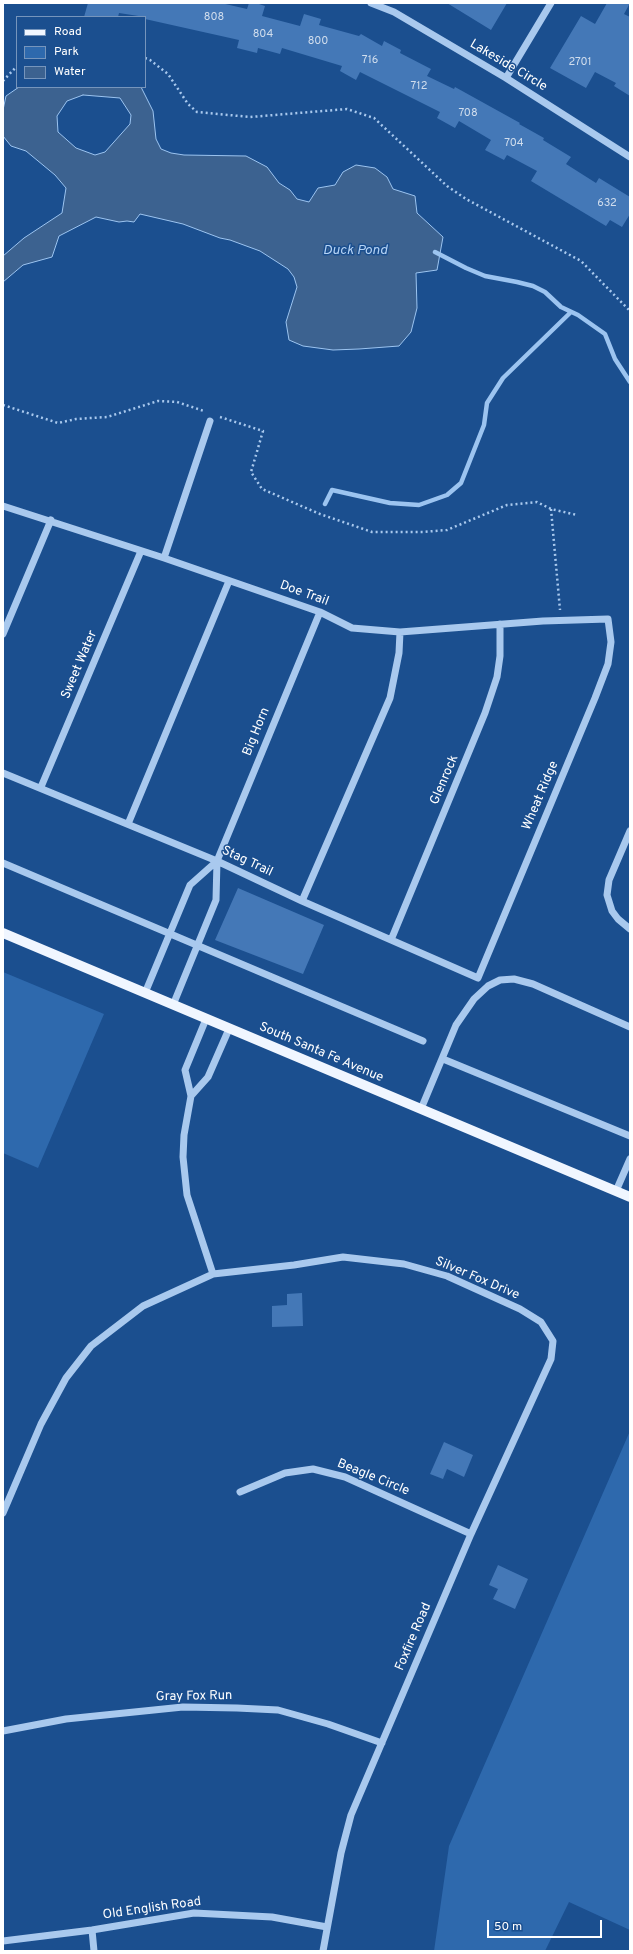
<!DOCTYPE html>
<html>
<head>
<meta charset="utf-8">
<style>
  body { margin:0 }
  #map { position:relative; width:633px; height:1954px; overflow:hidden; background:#1b4f8f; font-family:Overpass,sans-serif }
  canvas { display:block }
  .frame { position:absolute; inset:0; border:4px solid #fff; pointer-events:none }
  .legend { position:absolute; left:16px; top:16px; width:130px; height:72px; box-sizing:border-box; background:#1b4f8f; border:1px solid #7695bc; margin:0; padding:5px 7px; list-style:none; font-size:12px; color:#fff }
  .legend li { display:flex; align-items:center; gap:8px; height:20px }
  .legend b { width:20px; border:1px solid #7695bc }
  .scale { position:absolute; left:487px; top:1920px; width:115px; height:18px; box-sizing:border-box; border:2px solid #fff; border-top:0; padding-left:5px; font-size:12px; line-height:14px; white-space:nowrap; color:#fff; -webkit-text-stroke:3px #1b4f8f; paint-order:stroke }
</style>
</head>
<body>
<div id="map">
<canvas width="633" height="1954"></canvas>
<div class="frame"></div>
<ul class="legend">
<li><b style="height:5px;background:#f0f6ff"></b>Road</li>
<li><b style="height:11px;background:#2e69ad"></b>Park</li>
<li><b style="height:11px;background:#3c6290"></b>Water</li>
</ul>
<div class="scale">50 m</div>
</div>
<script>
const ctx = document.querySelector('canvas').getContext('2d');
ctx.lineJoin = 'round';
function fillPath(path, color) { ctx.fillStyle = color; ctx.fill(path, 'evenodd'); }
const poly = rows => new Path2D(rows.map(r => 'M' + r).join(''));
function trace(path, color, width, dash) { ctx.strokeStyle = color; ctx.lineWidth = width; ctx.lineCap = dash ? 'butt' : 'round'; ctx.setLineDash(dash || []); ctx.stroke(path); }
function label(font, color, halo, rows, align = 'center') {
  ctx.font = font + ' Overpass,sans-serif'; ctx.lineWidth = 3; ctx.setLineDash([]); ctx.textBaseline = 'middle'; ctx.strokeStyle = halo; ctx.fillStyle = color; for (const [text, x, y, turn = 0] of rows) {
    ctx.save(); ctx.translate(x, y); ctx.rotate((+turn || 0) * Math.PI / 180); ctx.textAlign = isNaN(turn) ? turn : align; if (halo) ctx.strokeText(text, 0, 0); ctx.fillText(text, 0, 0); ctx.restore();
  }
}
fillPath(poly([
  [3,972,104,1014,38,1168,3,1153],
  [630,1431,630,1930,569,1902,545,1951,434,1951,449,1846]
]), '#2e69ad');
const water = poly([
  [19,87,141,87,153,111,156,139,161,149,171,153,184,155,246,156,267,167,279,183,290,190,297,199,309,202,318,188,335,185,343,172,356,165,375,168,387,177,393,189,415,196,417,213,443,237,437,270,416,273,417,308,411,332,399,346,359,349,333,350,303,346,289,340,286,322,297,287,294,277,288,269,260,251,230,240,220,238,183,224,140,214,134,222,127,221,119,222,96,217,59,236,52,257,23,265,3,282,3,256,24,238,62,213,66,188,55,175,26,151,11,146,3,136,3,110,6,96,19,87],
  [83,95,120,98,131,115,130,124,105,152,95,155,76,148,58,132,57,116,67,101,83,95]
]);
fillPath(water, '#3c6290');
trace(water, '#9cc4f0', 1);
trace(poly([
  [435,252,466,268,485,276,517,282,533,286,545,292,561,307,578,315,605,334,615,359,630,382],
  [325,504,332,490,390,503,419,505,447,495,461,483,484,425,487,403,503,378,571,312]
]), '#9cc4f0', 4.5);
fillPath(poly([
  [88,3,221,3,247,9,249,3,256,3,265,6,262,16,300,26,304,14,321,19,319,25,359,36,361,34,382,46,384,41,401,50,400,53,431,69,427,76,454,89,455,87,520,123,519,124,544,138,543,140,571,157,566,164,596,183,599,178,630,197,630,214,622,227,610,220,606,226,531,181,537,171,507,155,504,160,485,150,491,140,459,121,455,128,437,118,440,112,360,72,356,80,340,71,342,66,282,48,280,54,258,48,257,53,237,48,239,40,145,19,145,17,119,13,118,17,84,17],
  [447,3,507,3,491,30],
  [607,3,630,3,624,14,630,17,630,96,614,86,616,83,595,72,586,88,550,68,581,16,595,24],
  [238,888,324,925,303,974,215,940],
  [302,1293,303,1326,272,1327,272,1306,287,1305,287,1294],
  [444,1442,473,1455,464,1477,447,1469,443,1479,430,1474],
  [498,1565,528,1579,515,1609,493,1599,498,1589,489,1585]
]), '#4478b7');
trace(poly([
  [145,58,150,60,168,74,188,104,197,112,250,117,347,109,374,118,447,186,466,199,581,261,630,311],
  [3,81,17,66],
  [3,405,58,423,76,419,107,417,158,401,177,402,204,411],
  [220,417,263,431,251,472,262,489,320,514,372,532,423,532,447,530,507,505,537,502,551,509,577,515],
  [551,509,560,610]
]), '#a9c9ee', 2.5, [2, 3]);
trace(poly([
  [371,3,394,12,506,78,630,157],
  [506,78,551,3],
  [3,506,164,558,320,612,352,628,400,632,543,621,608,619,611,642,608,664,595,698,478,978,302,901,217,861,3,773],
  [164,558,210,421],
  [3,634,51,520],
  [41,787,141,551],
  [128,824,229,581],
  [630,831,609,880,607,895,612,911,618,919,630,929],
  [3,863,423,1041],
  [302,901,390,698,399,653,400,632],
  [391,940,485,713,497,677,500,656,500,624],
  [145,993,190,885,217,861],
  [173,1005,216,900,217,861,320,612],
  [206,1019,185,1070,191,1096,184,1135,183,1157,187,1195,213,1274],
  [443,1059,630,1136],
  [191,1096,208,1077,229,1029],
  [421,1109,456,1025,474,999,488,986,500,980,514,979,533,984,630,1027],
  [616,1191,630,1159],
  [240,1492,285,1473,313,1469,345,1477,471,1534],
  [3,1513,41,1424,66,1378,91,1346,143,1306,213,1274,294,1265,343,1257,404,1264,447,1276,520,1309,541,1322,553,1341,551,1359,471,1534,351,1815,341,1853,323,1951],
  [3,1731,66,1719,183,1707,237,1708,278,1710,328,1724,382,1743],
  [92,1930,94,1951],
  [3,1941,92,1930,194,1913,272,1917,327,1927]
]), '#a9c9ee', 7);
trace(poly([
  [3,933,630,1197]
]), '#f0f6ff', 10);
label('11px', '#d0dded', null, [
  ["808",214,18],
  ["804",263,35],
  ["800",318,42],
  ["716",370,61],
  ["2701",580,63],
  ["712",419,87],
  ["708",468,114],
  ["704",514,144],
  ["632",607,204]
]);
label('13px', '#fff', '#1b4f8f', [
  ["Lakeside Circle",508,66,31],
  ["Doe Trail",304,594,20],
  ["Sweet Water",80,665,-67],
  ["Big Horn",257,732,-68],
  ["Glenrock",445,780,-67],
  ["Wheat Ridge",541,796,-67],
  ["Stag Trail",247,862,25],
  ["South Santa Fe Avenue",321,1053,23],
  ["Silver Fox Drive",477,1279,23],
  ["Beagle Circle",373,1478,22],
  ["Foxfire Road",414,1637,-67],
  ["Gray Fox Run",194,1697,-1],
  ["Old English Road",152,1909,-8]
]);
label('italic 14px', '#b5d3f5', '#1b4f8f', [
  ["Duck Pond",355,251]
]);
</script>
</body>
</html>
